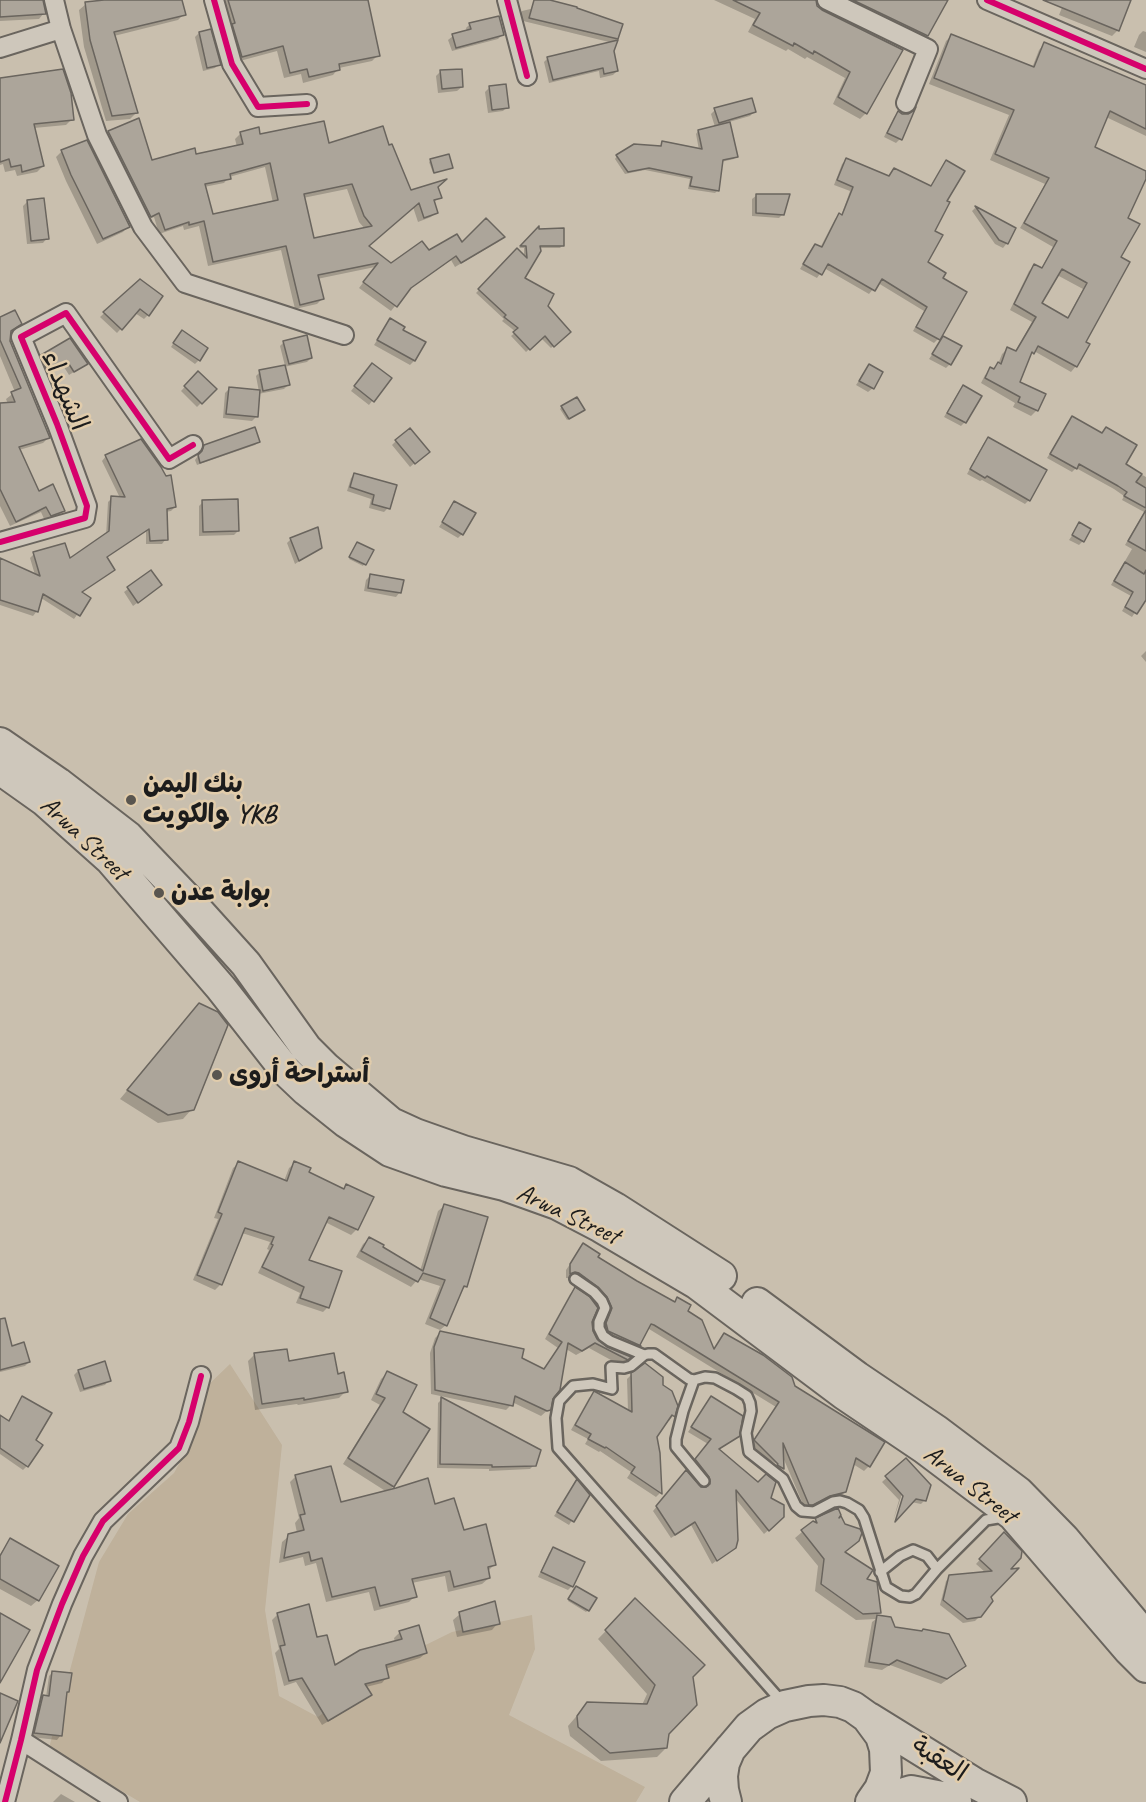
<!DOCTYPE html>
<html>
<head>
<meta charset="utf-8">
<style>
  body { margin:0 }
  canvas { display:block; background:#c9bfae }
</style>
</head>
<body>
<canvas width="1146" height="1802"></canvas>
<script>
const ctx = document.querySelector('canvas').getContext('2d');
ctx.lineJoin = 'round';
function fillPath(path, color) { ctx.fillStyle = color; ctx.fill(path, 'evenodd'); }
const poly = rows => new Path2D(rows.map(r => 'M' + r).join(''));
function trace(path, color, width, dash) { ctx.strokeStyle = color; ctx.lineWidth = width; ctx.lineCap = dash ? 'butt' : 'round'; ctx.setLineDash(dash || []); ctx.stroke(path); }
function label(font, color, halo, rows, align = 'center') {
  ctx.font = font + ' Caveat,"Playpen Sans Arabic",sans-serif'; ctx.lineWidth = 5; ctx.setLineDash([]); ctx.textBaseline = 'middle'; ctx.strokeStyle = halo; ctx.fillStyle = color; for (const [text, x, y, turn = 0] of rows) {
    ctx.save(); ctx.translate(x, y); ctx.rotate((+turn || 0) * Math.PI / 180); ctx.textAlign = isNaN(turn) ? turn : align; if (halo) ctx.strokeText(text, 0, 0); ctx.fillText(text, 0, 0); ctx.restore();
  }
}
fillPath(poly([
  [230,1364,282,1445,265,1610,279,1696,318,1717,383,1666,452,1632,532,1615,535,1649,509,1715,645,1787,636,1802,140,1802,49,1748,99,1562,128,1514,174,1473,189,1446,205,1388]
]), '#bfb19b');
fillPath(poly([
  [0,0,42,0,44,13,39,19,0,21],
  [116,0,180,0,184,14,178,20,114,36,136,113,130,119,106,121,84,47,79,10,86,4],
  [221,0,367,0,378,55,372,61,339,68,333,75,303,83,301,74,284,78,277,51,236,62],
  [714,0,809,0,815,4,821,11,901,50,866,113,860,119,833,104,845,78,807,57,805,59,788,49,786,51,748,32,755,19],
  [842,0,946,0,926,35,922,39],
  [1065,0,1129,0,1118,30,1112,36,1059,15],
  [556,3,617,39,613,43,519,20,518,16,522,11],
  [470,24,502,35,498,39,452,51,448,40,453,36,467,32,466,28],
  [1143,31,1146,32,1146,52,1134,47,1139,35],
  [199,33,219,64,215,68,203,71,195,37],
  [951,36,1032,68,1039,50,1044,44,1146,90,1146,136,1106,117,1093,148,1146,172,1146,175,1126,219,1119,258,1084,343,1076,366,1071,372,1034,351,1029,356,1018,382,1037,410,1031,416,1013,407,1015,403,981,383,985,375,998,364,1002,354,1007,349,1015,352,1032,322,1010,310,1029,271,1034,266,1041,269,1053,247,1020,228,1045,184,990,160,1009,115,929,84,946,41],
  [1057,275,1083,289,1067,318,1040,304],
  [613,51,617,71,613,75,600,78,599,71,549,83,544,62,548,58],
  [62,71,72,119,66,125,34,128,43,166,37,172,17,176,15,170,5,172,3,164,0,165,0,79],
  [440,72,462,87,457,91,438,93,436,76],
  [489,88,507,107,503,111,488,113,485,92],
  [715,110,754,112,750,116,729,122,736,156,734,159,721,162,718,190,715,193,688,189,690,179,645,170,625,174,615,159,617,156,660,147,663,143,699,150,696,134,698,131,715,127,711,114],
  [898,113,900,139,896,143,884,137,894,117],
  [138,120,151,161,195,156,237,147,235,139,240,134,257,129,259,135,327,145,388,147,411,192,437,187,440,197,433,203,436,212,431,217,418,222,413,207,367,247,391,265,428,252,503,237,498,242,455,267,451,260,408,290,391,311,359,288,375,267,317,279,322,299,317,304,295,309,281,250,208,266,199,226,184,230,183,226,159,234,154,217,145,221,103,138,108,132],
  [265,167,273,203,212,216,204,187,224,183,229,177],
  [347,189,359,222,365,229,313,240,303,198],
  [62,151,128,226,123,232,97,244,66,181,56,157],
  [431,160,451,167,433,173,429,162],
  [846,160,888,177,894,170,930,187,946,162,945,202,933,231,926,263,941,279,965,292,938,339,934,343,913,331,924,311,878,283,869,294,824,268,817,278,800,269,811,250,815,246,820,248,835,219,839,215,841,216,850,191,834,185,842,164],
  [757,195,783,214,779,218,752,216,752,199],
  [28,201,47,238,43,243,27,244,23,206],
  [975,208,1014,228,1007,243,1003,248,995,244,972,211],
  [538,229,563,245,560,248,539,248,523,278,569,332,551,348,541,338,526,352,511,336,516,332,502,321,504,319,476,293,517,251,524,258,524,248,519,248],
  [140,280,148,315,144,319,135,313,117,333,100,317],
  [0,319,20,323,10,332,9,341,48,438,43,443,19,450,39,493,63,511,58,516,45,521,41,512,10,526,0,506,0,405,8,404,6,399,15,392,0,356],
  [390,320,401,330,414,361,410,365,374,345],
  [178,336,199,360,195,364,171,347],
  [943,338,950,364,946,368,929,359],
  [69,340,82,367,69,375,62,364,43,373,38,361],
  [284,342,311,358,307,362,284,367,288,385,284,389,258,394,256,417,252,421,223,418,225,393,229,389,259,392,256,376,260,372,285,366,280,346],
  [869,366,873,388,868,392,856,385],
  [368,369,390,378,369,405,351,391],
  [198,373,215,389,197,407,181,391],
  [963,387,965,422,961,426,944,417,959,391],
  [562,407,582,411,567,420,560,409],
  [1072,418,1101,434,1106,428,1124,465,1146,477,1146,596,1132,617,1122,611,1131,596,1111,585,1132,549,1125,545,1144,512,1122,500,1124,496,1114,489,1076,468,1072,472,1047,458],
  [989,438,1029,500,1025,504,982,480,980,481,967,474,984,443],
  [396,441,424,455,410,467,392,445],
  [258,442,255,445,197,465,195,460,205,446],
  [106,456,175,507,171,511,165,512,166,539,162,544,146,544,146,531,105,558,80,593,89,598,74,619,41,598,37,611,33,616,0,605,0,564,35,575,30,558,34,554,69,561,106,536,108,502,112,498,120,498,102,461],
  [355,474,388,508,384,512,369,508,371,499,347,491,351,478],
  [203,502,238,531,234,535,199,536,199,506],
  [455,503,462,534,458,538,439,527],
  [1080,524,1083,541,1079,545,1069,540],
  [291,539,321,547,295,564,287,543],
  [357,543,372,550,363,566,349,559],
  [150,572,156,589,133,606,124,592],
  [370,576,400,592,396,597,364,591,366,580],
  [1146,651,1146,662,1141,656],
  [199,1005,192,1109,183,1119,158,1123,120,1099],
  [239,1163,284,1181,289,1168,295,1163,307,1173,342,1190,347,1185,357,1229,351,1235,325,1222,307,1260,328,1307,323,1312,296,1303,300,1293,258,1273,269,1250,267,1249,270,1242,242,1233,221,1284,215,1290,193,1280,218,1219,214,1218,233,1168],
  [444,1206,466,1286,459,1293,446,1325,440,1330,425,1324,440,1286,418,1279,411,1287,356,1257,363,1244,369,1239,380,1248,420,1271,438,1211],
  [583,1245,596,1258,674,1303,678,1299,713,1350,725,1334,793,1387,883,1443,869,1466,864,1471,853,1464,845,1492,840,1497,824,1500,805,1509,782,1455,782,1468,778,1473,750,1445,776,1407,649,1329,647,1329,639,1346,635,1350,604,1336,602,1329,608,1313,603,1302,574,1278,566,1278,566,1270],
  [771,1461,779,1465,779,1469,770,1463],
  [575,1289,591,1322,591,1331,596,1340,606,1348,629,1358,624,1362,620,1365,589,1348,576,1355,566,1349,549,1409,541,1416,512,1402,511,1405,506,1410,431,1394,430,1353,435,1338,440,1333,521,1359,543,1370,558,1348,545,1339,570,1294],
  [0,1342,11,1348,29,1362,25,1366,0,1372],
  [254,1355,337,1375,346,1391,339,1398,298,1405,297,1404,255,1410,248,1361],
  [78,1371,109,1380,105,1385,80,1392,74,1375],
  [387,1373,401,1413,428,1430,393,1487,387,1492,434,1505,495,1564,489,1570,489,1578,482,1584,448,1592,445,1576,412,1583,415,1596,409,1602,374,1611,369,1592,326,1602,316,1563,305,1566,303,1557,279,1563,282,1542,289,1536,297,1533,295,1523,299,1518,290,1482,296,1476,340,1504,387,1492,343,1464,380,1405,371,1400,381,1379],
  [632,1374,661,1386,676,1406,673,1416,669,1421,667,1420,655,1437,659,1454,660,1493,656,1497,627,1478,631,1472,600,1451,599,1452,585,1444,588,1439,571,1430,589,1398,594,1393,628,1411,627,1379],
  [23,1398,34,1441,27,1466,23,1470,0,1454,0,1417,7,1422],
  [711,1398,738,1435,718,1450,769,1498,783,1517,764,1534,735,1498,735,1547,712,1564,691,1525,671,1538,653,1511,682,1476,700,1488,707,1489,706,1481,692,1464,708,1444,688,1432],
  [442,1399,534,1465,530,1469,489,1471,489,1469,437,1468,438,1403],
  [906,1460,925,1500,921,1504,911,1502,906,1489,904,1488,893,1521,899,1500,882,1482],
  [577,1482,588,1495,569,1525,554,1516],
  [816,1520,833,1523,843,1553,865,1580,879,1612,876,1616,890,1619,894,1628,922,1633,965,1666,959,1671,941,1684,890,1665,882,1670,864,1667,872,1622,876,1619,856,1620,815,1591,818,1566,795,1538],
  [1003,1534,1007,1571,989,1597,980,1616,975,1621,963,1623,940,1605,946,1581,950,1577,986,1573,976,1564],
  [10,1540,38,1600,31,1606,0,1589,0,1554],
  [553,1549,572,1586,568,1590,538,1577,549,1553],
  [575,1589,588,1610,586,1612,568,1601],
  [635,1601,692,1677,667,1733,666,1748,657,1757,601,1761,570,1736,568,1726,587,1704,642,1705,647,1694,598,1639],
  [278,1614,316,1639,334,1667,395,1642,394,1638,400,1632,426,1653,420,1658,385,1669,387,1677,382,1683,366,1687,370,1695,364,1700,322,1725,296,1682,284,1686,275,1653,279,1649,272,1620],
  [460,1614,498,1623,492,1630,457,1637,453,1620],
  [53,1672,68,1691,66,1694,61,1735,57,1740,31,1737,35,1719,39,1714,46,1697,49,1676],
  [61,1794,75,1802,53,1802]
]), '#0003');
const building = poly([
  [0,0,43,0,46,14,0,17,0,0],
  [104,0,182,0,186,15,114,32,138,113,112,116,90,40,85,2,104,0],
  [228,0,368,0,380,56,339,64,340,70,309,77,307,69,290,73,283,46,242,57,232,24,235,23,228,0],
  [534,0,550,0,577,7,577,8,623,24,618,39,529,18,534,0],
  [733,0,816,0,817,6,822,10,903,50,867,114,838,97,850,72,814,51,813,54,794,43,793,46,753,25,760,13,733,0],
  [853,0,948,0,928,36,853,0],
  [1043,0,1131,0,1119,31,1043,0],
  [499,16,504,35,456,48,452,34,471,29,469,23,499,16],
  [211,29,221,65,207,68,199,32,211,29],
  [951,34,1034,67,1044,42,1146,85,1146,129,1110,111,1095,147,1146,171,1146,179,1128,218,1140,224,1121,257,1130,262,1086,342,1090,344,1077,367,1038,346,1034,354,1032,352,1020,382,1046,394,1038,411,1018,402,1020,397,985,378,990,367,994,369,998,362,1001,364,1007,347,1016,351,1036,317,1014,304,1034,264,1042,268,1057,241,1024,223,1049,178,995,154,1014,110,934,78,951,34],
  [1062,269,1087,283,1068,318,1042,303,1062,269],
  [618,40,614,51,618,71,604,74,603,68,553,80,547,57,618,40],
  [63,69,71,93,74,120,34,124,44,166,22,172,21,165,11,167,9,159,0,162,0,78,63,69],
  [462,69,463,87,442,89,440,70,462,69],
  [506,84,509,108,492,110,489,86,506,84],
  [752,98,756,112,719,123,714,108,752,98],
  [916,107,902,140,887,133,898,111,902,114,908,114,913,111,916,107],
  [139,118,152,160,195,148,196,154,243,144,240,132,259,127,260,134,324,121,329,143,383,126,389,145,392,144,411,190,447,179,438,187,442,198,434,200,438,213,424,218,419,203,369,246,391,263,422,241,429,250,457,234,462,242,486,218,505,237,461,263,456,256,411,288,397,307,363,282,378,263,318,275,324,299,300,305,286,246,213,262,204,221,189,225,189,222,165,230,159,213,151,217,108,131,139,118],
  [270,163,278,200,213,214,205,184,231,179,230,174,270,163],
  [352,184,364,216,372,226,314,238,304,194,352,184],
  [730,122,738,157,723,160,719,191,690,186,692,177,649,168,628,172,616,155,634,144,661,146,662,141,702,149,698,130,730,122],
  [87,140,130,227,103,239,71,175,61,150,87,140],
  [449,154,453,168,434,173,430,159,449,154],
  [846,158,889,176,894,168,931,186,946,160,965,171,947,201,950,202,935,231,943,235,928,262,946,273,943,278,967,292,940,340,916,327,927,307,882,279,875,291,828,264,822,275,803,264,815,244,822,247,839,213,842,215,853,187,837,180,846,158],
  [756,194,790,194,784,215,756,213,756,194],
  [44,198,49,239,31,241,27,200,44,198],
  [975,206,1016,228,1008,244,999,240,975,206],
  [539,226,539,229,564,228,564,246,540,246,541,251,525,278,554,294,548,306,571,332,554,347,545,336,530,350,513,332,518,328,504,317,506,315,478,289,517,248,527,258,526,246,520,246,539,226],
  [140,279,163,296,149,316,140,309,122,330,103,312,140,279],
  [15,310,22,324,11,331,10,341,50,438,19,447,39,491,53,484,65,511,51,516,46,507,16,522,0,489,0,403,15,402,11,392,21,388,0,340,0,317,15,310],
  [390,318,405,327,403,330,426,342,415,361,377,340,390,318],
  [182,330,208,348,200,361,173,343,182,330],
  [307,335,312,358,289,364,283,341,307,335],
  [943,336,962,346,951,365,932,354,943,336],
  [70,338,88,364,74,372,67,361,47,370,41,355,70,338],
  [372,363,392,378,374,402,354,386,372,363],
  [869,364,883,372,874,389,859,381,869,364],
  [285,365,290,385,263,391,259,370,285,365],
  [198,371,217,389,202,404,184,386,198,371],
  [963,385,982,396,966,423,947,413,963,385],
  [229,387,260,390,258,417,226,414,229,387],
  [577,397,585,410,569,419,561,406,577,397],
  [1072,416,1102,433,1106,427,1137,445,1126,464,1142,474,1136,482,1146,488,1146,508,1124,496,1127,492,1118,486,1079,464,1077,469,1050,454,1072,416],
  [255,427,260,442,200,463,198,455,202,451,204,445,255,427],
  [410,428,430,452,415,464,395,440,410,428],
  [988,437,1047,470,1030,501,987,476,985,478,970,469,988,437],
  [141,439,161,467,166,476,171,475,176,507,167,509,168,540,150,541,149,529,107,557,115,570,82,592,91,598,80,616,43,594,38,612,0,600,0,558,40,576,33,552,65,543,70,558,109,531,111,496,125,497,105,455,141,439],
  [354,473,397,485,390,509,372,504,374,495,350,487,354,473],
  [238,499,239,531,203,532,202,500,238,499],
  [454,501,476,513,463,535,442,522,454,501],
  [1146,510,1146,551,1128,541,1146,510],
  [1079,522,1091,529,1084,542,1072,535,1079,522],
  [318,527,322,548,299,561,290,538,318,527],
  [357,542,374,550,366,565,349,557,357,542],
  [1125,562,1144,574,1146,570,1146,600,1137,614,1125,607,1133,592,1114,581,1125,562],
  [151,570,162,585,138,603,127,587,151,570],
  [370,574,404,580,401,593,368,588,370,574],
  [199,1003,218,1012,228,1025,194,1110,168,1115,127,1090,199,1003],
  [238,1161,287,1181,294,1161,311,1168,309,1172,344,1189,346,1184,374,1197,358,1230,329,1217,309,1260,342,1271,329,1308,300,1298,304,1287,262,1267,273,1245,271,1244,274,1237,245,1228,222,1285,197,1275,222,1214,218,1212,238,1161],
  [444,1204,488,1217,467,1287,464,1286,447,1326,430,1318,445,1280,423,1273,418,1282,361,1251,369,1237,384,1245,383,1247,423,1271,444,1204],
  [583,1243,600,1254,598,1257,637,1281,675,1302,677,1297,691,1305,688,1311,702,1320,714,1349,724,1333,763,1355,792,1377,795,1386,885,1442,870,1467,856,1458,846,1492,830,1496,813,1505,809,1505,783,1443,784,1469,777,1465,778,1464,754,1440,779,1402,654,1325,651,1324,640,1345,641,1346,608,1331,606,1323,612,1308,607,1297,598,1287,579,1273,575,1272,570,1274,570,1264,583,1243],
  [575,1287,590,1297,598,1308,592,1322,593,1331,597,1339,607,1347,631,1357,628,1360,595,1343,582,1351,568,1343,560,1390,553,1399,551,1410,547,1411,515,1396,513,1406,435,1390,434,1347,440,1331,524,1349,522,1358,544,1369,562,1342,549,1334,575,1287],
  [5,1318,12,1346,24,1342,30,1362,0,1370,0,1319,5,1318],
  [287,1349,289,1361,334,1353,338,1374,344,1372,348,1392,304,1400,304,1398,262,1404,254,1353,287,1349],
  [105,1361,111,1381,84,1389,78,1370,105,1361],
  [645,1363,663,1377,663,1385,672,1391,678,1406,675,1417,672,1415,657,1437,660,1453,662,1494,631,1473,635,1467,606,1447,605,1448,588,1439,591,1434,575,1425,594,1391,632,1412,631,1373,645,1363],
  [387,1371,417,1385,403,1412,430,1429,394,1487,348,1458,385,1398,376,1394,387,1371],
  [22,1396,52,1413,36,1440,43,1445,28,1467,0,1448,0,1415,9,1421,22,1396],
  [711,1396,743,1416,740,1436,719,1449,758,1482,766,1474,776,1482,771,1498,784,1505,784,1517,769,1531,736,1490,738,1540,736,1548,717,1561,695,1522,675,1535,656,1506,686,1470,701,1487,706,1487,710,1484,709,1477,695,1459,711,1439,691,1427,711,1396],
  [441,1397,541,1450,536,1466,492,1467,492,1465,440,1464,441,1397],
  [906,1458,931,1485,926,1501,916,1499,895,1522,903,1496,885,1476,906,1458],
  [331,1466,341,1502,396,1488,428,1478,435,1504,454,1498,464,1530,486,1524,496,1565,488,1567,490,1578,454,1587,450,1571,412,1579,417,1597,380,1606,375,1587,332,1597,322,1558,311,1561,309,1552,284,1558,288,1534,304,1530,300,1515,305,1514,295,1475,331,1466],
  [577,1479,590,1495,574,1522,557,1512,577,1479],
  [838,1508,841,1515,839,1518,841,1516,845,1524,860,1529,862,1533,859,1541,845,1552,873,1570,867,1579,877,1582,881,1613,863,1614,821,1584,824,1559,801,1530,813,1521,817,1523,815,1518,838,1508],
  [1004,1532,1022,1551,1021,1558,1011,1569,1019,1568,991,1597,993,1601,981,1617,967,1619,943,1600,949,1575,992,1571,979,1559,1004,1532],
  [10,1538,59,1566,39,1601,0,1579,0,1556,10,1538],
  [553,1547,585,1562,573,1587,541,1572,553,1547],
  [576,1586,597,1598,589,1611,568,1599,576,1586],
  [635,1598,705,1665,693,1677,697,1705,669,1734,667,1748,610,1753,578,1727,577,1716,587,1702,647,1704,655,1685,605,1630,635,1598],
  [495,1601,500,1624,463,1632,459,1612,495,1601],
  [309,1604,317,1637,327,1635,335,1665,360,1650,402,1639,399,1631,419,1625,427,1653,386,1665,389,1678,365,1684,372,1695,328,1721,302,1678,289,1681,280,1646,285,1645,277,1613,309,1604],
  [0,1613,30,1630,0,1683,0,1613],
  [877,1615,891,1617,895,1627,922,1631,923,1629,949,1634,966,1666,947,1679,897,1660,889,1665,869,1662,877,1615],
  [52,1671,72,1673,69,1692,67,1692,62,1736,34,1733,43,1695,49,1696,52,1671],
  [0,1693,18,1701,0,1743,0,1693]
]);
fillPath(building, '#aca59a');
trace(building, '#6a655e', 1.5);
const lane = poly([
  [575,1279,594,1292,602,1301,605,1308,599,1322,599,1328,603,1336,610,1341,644,1355],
  [694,1380,683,1411,676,1439,676,1447,704,1481],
  [880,1572,900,1556,913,1550,927,1556,937,1569],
  [782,1702,558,1448,556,1418,559,1401,573,1386,593,1384,612,1389,611,1367,624,1368,631,1366,644,1355,648,1354,654,1354,689,1379,694,1380,705,1377,715,1378,736,1389,747,1396,750,1403,751,1411,746,1433,749,1452,783,1479,796,1506,802,1511,814,1512,833,1502,840,1501,847,1503,859,1510,864,1518,886,1587,901,1596,910,1597,916,1594,937,1569,986,1520,1004,1517]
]);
const street = poly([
  [54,0,61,29,97,135,143,227,185,283,344,335],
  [214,0,232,64,258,107,307,104],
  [507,0,527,76],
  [827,0,928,49,906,103],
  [987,0,1146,69],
  [0,48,61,29],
  [0,542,85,518,87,506,57,424,21,337,66,313,169,459,193,445],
  [21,1740,118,1802],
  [5,1802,21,1740,37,1670,62,1604,83,1556,103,1521,179,1448,189,1422,201,1376]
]);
const primary = poly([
  [0,743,58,783,128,837,191,903,246,964,306,1048,326,1068,391,1123,415,1134,463,1151,569,1182,615,1208,721,1276],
  [0,769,45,801,110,859,221,988,286,1071,306,1090,346,1122,390,1151,446,1171,504,1185,557,1204,601,1227,696,1283,844,1394,924,1448,1013,1515,1129,1650,1146,1667],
  [757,1303,857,1377,937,1431,1018,1492,1064,1539,1146,1637],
  [869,1718,974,1783,1011,1802],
  [685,1802,749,1727,767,1714,785,1706,809,1701,824,1700,840,1702,853,1707,867,1717,881,1736,885,1749,886,1773,880,1789,871,1802],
  [726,1802,723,1790,722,1776,724,1763,730,1749],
  [875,1802,911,1791,942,1797,956,1802]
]);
trace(lane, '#6a655e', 14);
trace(street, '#6a655e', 22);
trace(primary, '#6a655e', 34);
trace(lane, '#cec7bb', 9);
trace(street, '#cec7bb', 18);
trace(primary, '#cec7bb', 30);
trace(poly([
  [214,0,232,64,258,107,307,104],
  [507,0,527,76],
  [987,0,1146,69],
  [0,542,85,518,87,506,57,424,21,337,66,313,169,459,193,445],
  [5,1802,21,1740,37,1670,62,1604,83,1556,103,1521,179,1448,189,1422,201,1376]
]), '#d6006c', 6);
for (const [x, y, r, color] of [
  [131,800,6,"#59554f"],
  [159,893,6,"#59554f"],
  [217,1075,6,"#59554f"]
]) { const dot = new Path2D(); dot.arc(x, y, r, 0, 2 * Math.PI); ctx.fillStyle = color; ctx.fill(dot); trace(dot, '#e1ccab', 2); }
label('26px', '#1c1c1c', '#e1ccab', [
  ["الشهداء",64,391,68],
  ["Arwa Street",84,839,43],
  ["Arwa Street",568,1215,25],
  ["Arwa Street",970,1485,38],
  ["العقبة",939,1760,33]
]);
label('bold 26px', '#1c1c1c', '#e1ccab', [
  ["بنك اليمن",143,785],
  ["والكويت YKB",143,815],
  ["بوابة عدن",171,893],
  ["أستراحة أروى",229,1075]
], 'left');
</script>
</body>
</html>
